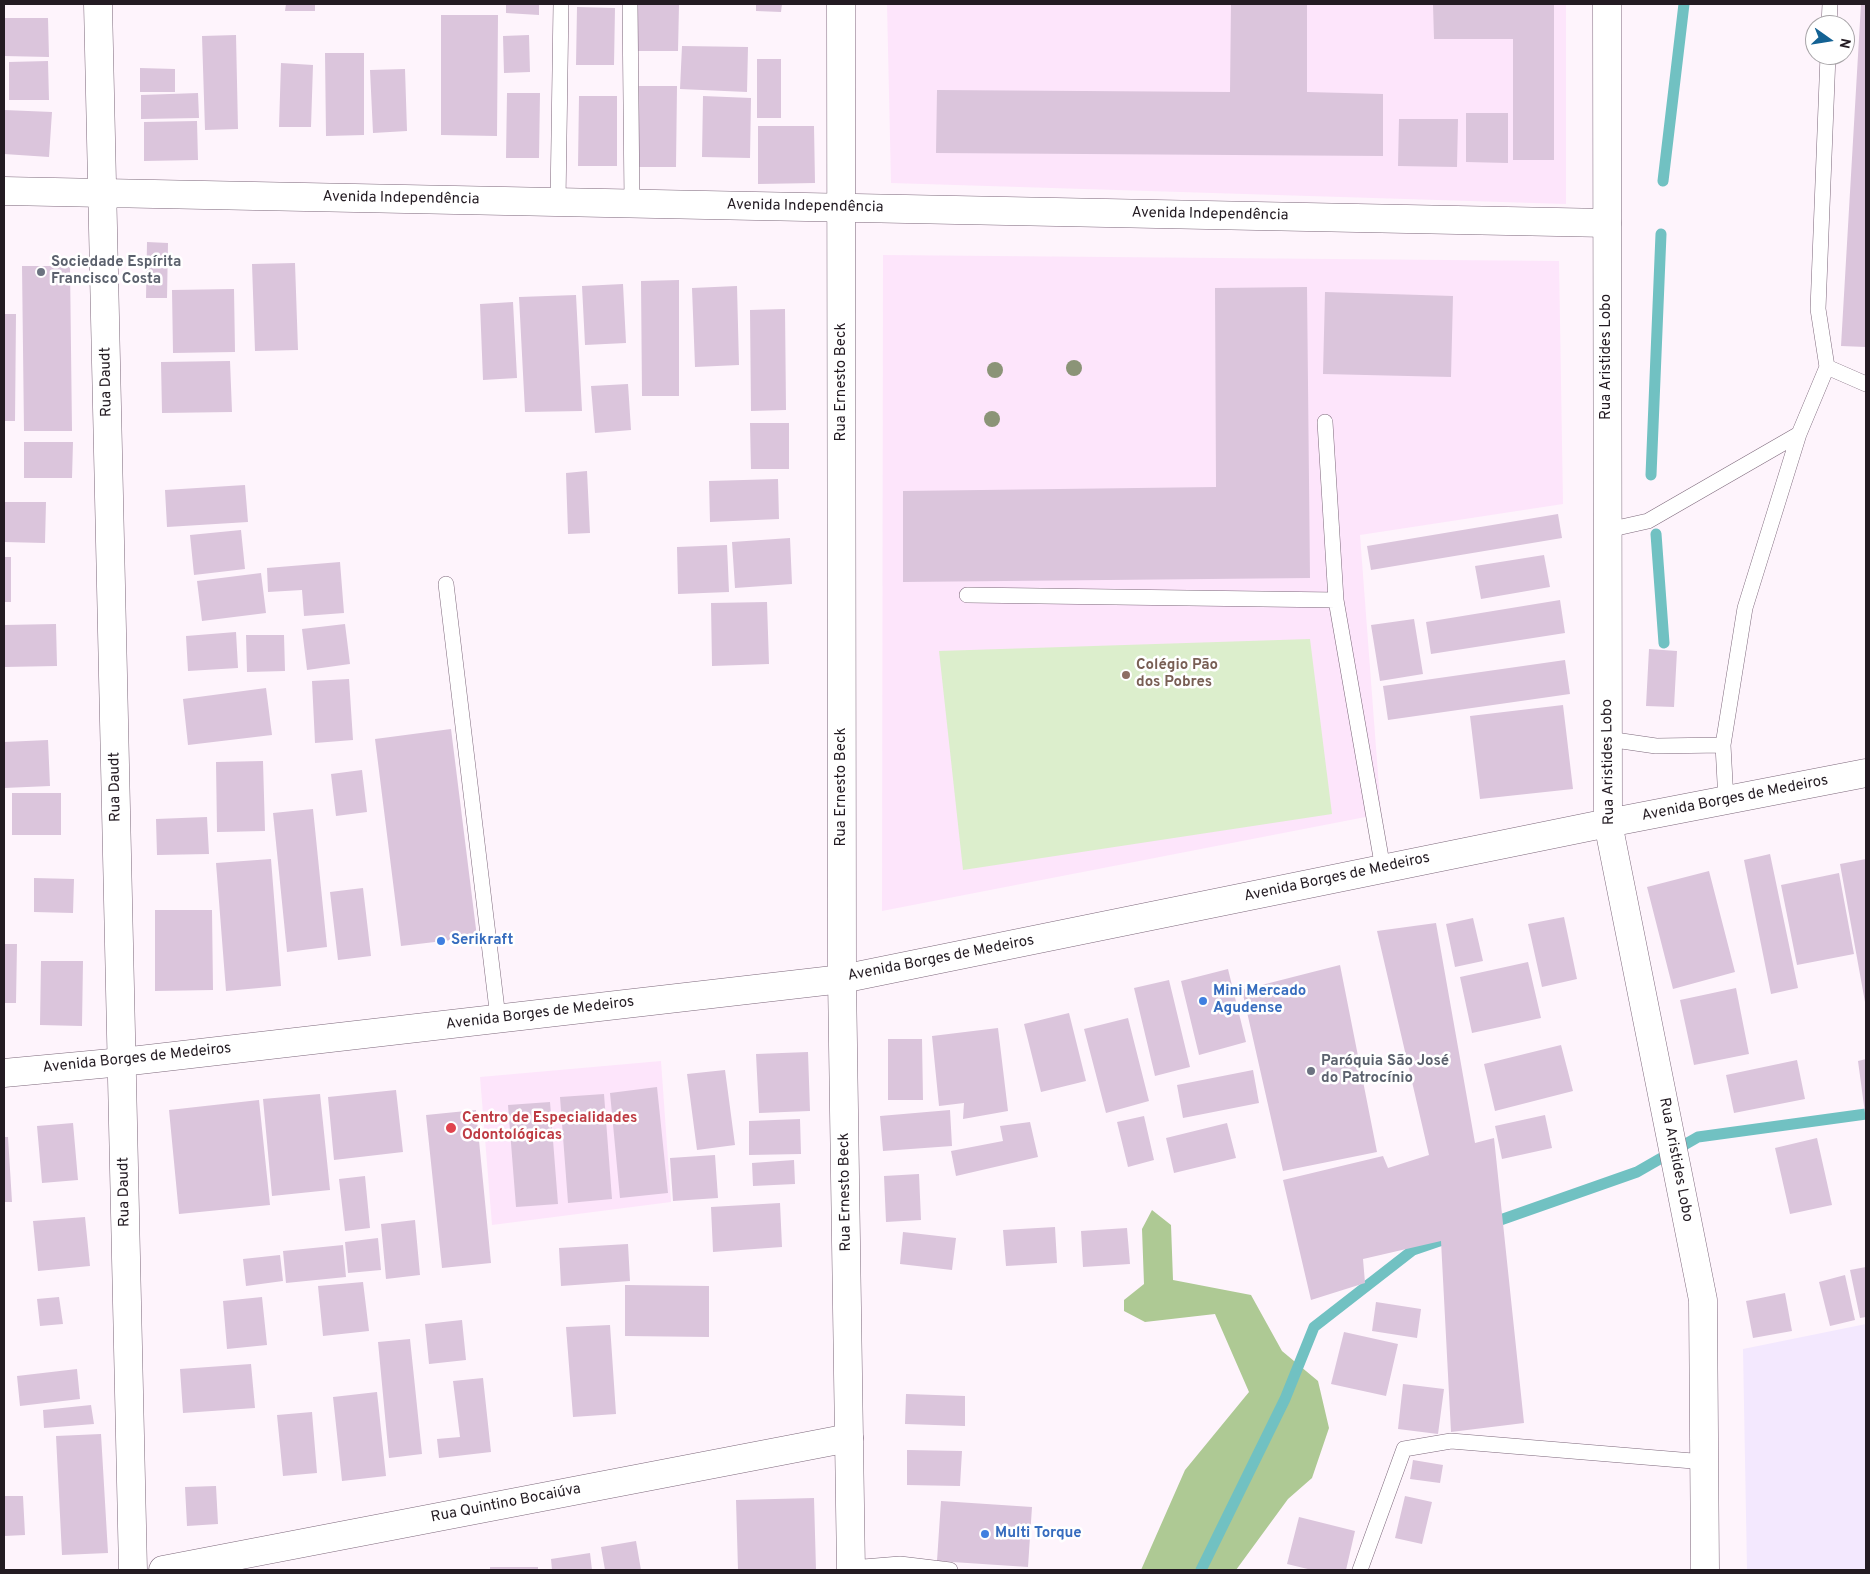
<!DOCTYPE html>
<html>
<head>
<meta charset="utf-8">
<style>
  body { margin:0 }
  #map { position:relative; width:1870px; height:1574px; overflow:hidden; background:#fef4fc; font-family:Overpass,sans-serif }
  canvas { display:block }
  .frame { position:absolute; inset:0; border:5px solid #231b22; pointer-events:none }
  .north { position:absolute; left:1805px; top:15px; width:50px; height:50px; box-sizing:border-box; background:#fff; border:1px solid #a7a4a7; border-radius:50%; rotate:103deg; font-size:14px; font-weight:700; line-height:20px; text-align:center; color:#231b22 }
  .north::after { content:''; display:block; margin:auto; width:18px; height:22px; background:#146294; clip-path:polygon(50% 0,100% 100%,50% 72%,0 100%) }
</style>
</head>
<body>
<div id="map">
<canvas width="1870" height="1574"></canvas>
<div class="frame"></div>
<div class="north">N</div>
</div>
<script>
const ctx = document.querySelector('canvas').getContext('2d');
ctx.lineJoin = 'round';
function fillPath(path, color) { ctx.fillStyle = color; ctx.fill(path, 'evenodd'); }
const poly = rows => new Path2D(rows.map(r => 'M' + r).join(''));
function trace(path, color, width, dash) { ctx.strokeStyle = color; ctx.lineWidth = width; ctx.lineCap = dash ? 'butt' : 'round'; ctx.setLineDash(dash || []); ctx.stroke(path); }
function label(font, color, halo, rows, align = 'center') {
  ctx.font = font + ' Overpass,sans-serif'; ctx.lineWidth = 5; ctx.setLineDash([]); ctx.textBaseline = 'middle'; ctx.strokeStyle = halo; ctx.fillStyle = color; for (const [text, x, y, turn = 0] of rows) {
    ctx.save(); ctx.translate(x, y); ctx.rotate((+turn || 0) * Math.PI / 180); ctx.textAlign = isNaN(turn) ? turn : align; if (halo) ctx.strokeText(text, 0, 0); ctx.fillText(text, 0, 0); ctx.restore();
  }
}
fillPath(poly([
  [1866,1324,1866,1570,1747,1570,1743,1349]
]), '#f3e8fe');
fillPath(poly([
  [887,4,1566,4,1566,204,891,183],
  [883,255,1559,261,1563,504,1360,535,1381,814,882,911],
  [661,1061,671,1202,492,1225,480,1077]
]), '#fde5fb');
fillPath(poly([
  [1310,639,1332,814,963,870,939,651]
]), '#dceecc');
fillPath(poly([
  [1152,1210,1171,1225,1173,1280,1251,1295,1282,1351,1318,1381,1329,1428,1312,1478,1288,1499,1236,1570,1141,1570,1185,1470,1249,1392,1215,1314,1145,1322,1124,1311,1124,1300,1144,1284,1142,1229]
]), '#aec994');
trace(poly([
  [1663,181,1684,4],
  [1651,475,1661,234],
  [1656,534,1664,643],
  [1489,1224,1637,1172,1698,1137,1866,1114],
  [1201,1570,1285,1399,1314,1327,1413,1250,1451,1237]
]), '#71c1c2', 11);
fillPath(poly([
  [286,4,315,4,315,11,285,11],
  [506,4,539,4,539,15,506,13],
  [638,4,679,5,678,51,637,51],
  [756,4,782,4,781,12,756,11],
  [1231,4,1307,4,1307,92,1383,94,1383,156,936,153,937,90,1230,92],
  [1433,4,1554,4,1554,160,1513,160,1513,39,1434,39],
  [1861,4,1866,4,1866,347,1841,346],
  [577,7,615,8,614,65,576,65],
  [441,15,498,15,497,136,441,135],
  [4,18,48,18,49,57,4,56],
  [236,35,238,129,205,130,202,36],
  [529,35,530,72,504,73,503,36],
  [682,46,748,47,747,92,680,89],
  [325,53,364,53,364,135,326,136],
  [757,59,781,59,781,118,757,118],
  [48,61,49,100,9,100,9,62],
  [281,63,313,65,311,127,279,127],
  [140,68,175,69,175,92,140,92],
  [405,69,407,131,373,133,370,70],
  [638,86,677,86,676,167,637,167],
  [198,93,199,118,141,119,141,95],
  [507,93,540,93,539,158,506,158],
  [579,96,617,96,617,166,578,166],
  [703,96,751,98,750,158,702,157],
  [4,110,52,112,49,157,4,154],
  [1466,113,1508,113,1508,163,1466,162],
  [1399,119,1458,119,1457,167,1398,166],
  [197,121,198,160,144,161,144,122],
  [758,126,814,126,815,183,758,184],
  [147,242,168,243,167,298,146,298],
  [295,263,298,350,255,351,252,264],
  [22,266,70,266,72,431,24,431],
  [679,280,679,396,642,396,641,281],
  [623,284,626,343,585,345,582,286],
  [737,286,739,365,695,367,692,288],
  [1307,287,1310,578,903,582,903,491,1216,487,1215,288],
  [234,289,235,352,173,353,172,290],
  [1325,292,1453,296,1451,377,1323,374],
  [576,295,582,411,525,412,519,297],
  [513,302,517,378,483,380,480,304],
  [785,309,786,410,751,411,750,310],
  [4,314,16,314,15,421,4,421],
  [230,361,232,412,162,413,161,362],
  [628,384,631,430,595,433,591,386],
  [750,423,789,423,789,469,751,469],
  [24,442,73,442,72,478,24,478],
  [587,471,590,533,568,534,566,473],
  [778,479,779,519,710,522,709,481],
  [245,485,248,522,167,527,165,490],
  [4,502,46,502,45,543,4,542],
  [1558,514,1562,538,1371,570,1367,546],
  [241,530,245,569,194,575,190,535],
  [790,538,792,584,735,588,732,542],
  [727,545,729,592,678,594,677,547],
  [1544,555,1550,587,1481,599,1475,566],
  [4,557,11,557,11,602,4,602],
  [340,562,344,613,304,616,302,590,268,592,267,568],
  [261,573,266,613,202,621,197,581],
  [1560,600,1565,633,1431,654,1426,622],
  [767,602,769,664,712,666,711,603],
  [1414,619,1423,674,1380,681,1371,625],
  [56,624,57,666,4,667,4,625],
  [345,624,350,664,307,670,302,629],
  [236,632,238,668,188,671,186,636],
  [246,635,284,635,285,671,247,672],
  [1649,649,1677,651,1674,707,1646,706],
  [1565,660,1570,694,1388,720,1383,686],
  [349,679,353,740,315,743,312,681],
  [266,688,272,735,188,745,183,699],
  [1563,705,1573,789,1480,799,1470,716],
  [451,729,477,937,401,946,375,739],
  [48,740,50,786,4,788,4,742],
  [263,761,265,831,217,832,216,762],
  [362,770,367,812,336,816,331,774],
  [12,793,61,793,61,835,12,835],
  [313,809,327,947,287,952,273,813],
  [207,817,209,854,157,855,156,819],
  [1770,854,1798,988,1771,994,1744,860],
  [271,859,281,986,226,991,216,863],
  [1866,859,1866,1002,1865,1002,1840,864],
  [1709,871,1735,972,1673,989,1647,887],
  [1839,873,1854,954,1797,965,1781,885],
  [34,878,74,879,73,913,34,912],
  [363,888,371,956,338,960,330,892],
  [155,910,212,910,213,990,155,991],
  [1564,917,1577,979,1542,987,1528,924],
  [1473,918,1483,961,1455,967,1446,924],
  [1436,923,1475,1143,1494,1138,1524,1423,1451,1432,1441,1241,1363,1259,1365,1283,1311,1300,1283,1180,1383,1156,1388,1168,1429,1155,1377,931],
  [4,944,17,944,16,1003,4,1003],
  [41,961,83,961,82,1026,40,1025],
  [1528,962,1541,1018,1472,1033,1460,977],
  [1340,965,1377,1152,1283,1171,1242,990],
  [1228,969,1246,1042,1199,1055,1181,981],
  [1169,980,1190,1067,1155,1076,1134,988],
  [1736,988,1749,1054,1694,1065,1680,1000],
  [1069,1013,1086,1081,1041,1092,1024,1024],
  [1128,1018,1149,1101,1106,1113,1084,1029],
  [998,1028,1008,1111,963,1119,964,1103,939,1106,932,1036],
  [888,1039,922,1039,923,1100,888,1100],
  [1561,1045,1573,1091,1495,1111,1484,1064],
  [808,1052,810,1111,759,1113,756,1054],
  [1866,1059,1866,1113,1865,1113,1858,1061],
  [1797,1060,1805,1099,1734,1113,1726,1075],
  [725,1070,735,1145,697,1150,687,1074],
  [1253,1070,1259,1103,1183,1118,1177,1085],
  [657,1087,668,1193,620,1198,610,1093],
  [396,1090,403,1152,334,1160,328,1097],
  [320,1094,330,1190,272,1196,263,1099],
  [604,1094,612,1199,568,1203,560,1097],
  [259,1100,270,1205,179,1214,169,1110],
  [550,1102,558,1204,516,1207,508,1105],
  [476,1110,491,1263,442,1268,426,1115],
  [950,1110,952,1146,883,1151,880,1116],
  [1545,1115,1552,1148,1502,1159,1495,1126],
  [1144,1116,1154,1160,1128,1167,1117,1122],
  [800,1119,801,1154,749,1155,749,1121],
  [1030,1122,1038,1157,956,1176,951,1151,1003,1141,1000,1126],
  [73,1123,78,1180,42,1183,37,1126],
  [1227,1123,1236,1158,1174,1173,1166,1138],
  [4,1137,8,1137,12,1202,4,1202],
  [1817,1138,1832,1205,1790,1214,1775,1148],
  [715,1155,718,1198,673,1201,670,1158],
  [794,1160,795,1184,753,1186,752,1163],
  [919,1174,921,1220,886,1222,884,1176],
  [365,1176,370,1228,345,1231,339,1179],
  [780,1203,782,1247,713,1252,711,1207],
  [85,1217,90,1266,38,1271,33,1221],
  [415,1220,420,1275,386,1279,381,1224],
  [1055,1227,1057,1263,1006,1266,1003,1230],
  [1127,1228,1130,1264,1083,1267,1081,1231],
  [903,1232,956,1238,952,1270,900,1264],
  [378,1238,381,1270,348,1273,345,1242],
  [628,1244,630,1281,561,1286,559,1248],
  [343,1245,346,1277,286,1283,283,1251],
  [280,1255,283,1281,246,1286,243,1259],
  [1866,1267,1866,1317,1860,1318,1850,1270],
  [1845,1275,1855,1320,1830,1326,1819,1282],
  [363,1282,369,1331,323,1336,318,1286],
  [625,1285,709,1286,709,1337,625,1336],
  [1785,1293,1792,1331,1753,1338,1746,1301],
  [59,1297,63,1324,40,1326,37,1299],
  [262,1297,267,1345,227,1349,223,1301],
  [1376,1302,1421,1309,1417,1338,1372,1331],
  [462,1320,466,1360,429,1364,425,1324],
  [610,1325,616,1414,573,1417,566,1327],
  [1344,1332,1398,1344,1386,1396,1331,1384],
  [410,1339,422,1454,389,1458,378,1342],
  [251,1364,255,1408,183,1413,180,1369],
  [77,1369,80,1399,20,1406,17,1376],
  [483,1378,491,1452,439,1458,437,1439,460,1437,453,1381],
  [1403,1384,1444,1389,1438,1434,1398,1429],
  [377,1392,386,1476,342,1481,333,1397],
  [906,1394,965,1396,965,1426,905,1424],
  [91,1405,94,1424,44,1428,43,1410],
  [312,1412,317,1473,283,1476,277,1415],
  [101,1434,108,1553,62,1555,56,1436],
  [907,1450,962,1451,960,1486,907,1485],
  [1413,1460,1443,1465,1440,1483,1410,1479],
  [216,1486,218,1524,187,1526,185,1487],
  [4,1496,23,1496,25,1535,4,1536],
  [1405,1496,1432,1502,1422,1544,1395,1538],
  [814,1498,816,1570,738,1570,736,1500],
  [941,1501,1032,1507,1028,1567,937,1561],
  [1299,1517,1355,1531,1346,1570,1312,1570,1287,1564],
  [636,1541,641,1570,605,1570,601,1547],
  [590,1553,592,1570,552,1570,551,1559],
  [490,1567,538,1567,538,1570,490,1570]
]), '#dbc5dc');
const service = poly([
  [630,4,632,203],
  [1829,25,1830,4],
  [558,202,561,4],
  [1827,367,1818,309,1828,55],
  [1325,422,1336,600,1383,869],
  [1608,530,1648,521,1799,434],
  [446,584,498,1018],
  [967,595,1336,600],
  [1608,739,1656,746,1723,745],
  [1726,801,1723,745,1745,608,1799,434,1827,367,1866,384],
  [851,1568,900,1564,950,1570],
  [1360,1570,1404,1449,1451,1441,1705,1462]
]);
const minor = poly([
  [98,4,133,1570],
  [4,191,1607,223],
  [1608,823,1703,1300,1705,1570],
  [163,1570,849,1438]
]);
const tertiary = poly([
  [841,4,842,979,851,1570],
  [1607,4,1608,823]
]);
const secondary = poly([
  [4,1073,122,1062,842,979,1608,823,1866,773]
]);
trace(service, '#7d687b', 16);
trace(minor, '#7d687b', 29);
trace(tertiary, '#7d687b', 29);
trace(secondary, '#7d687b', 29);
trace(service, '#fff', 15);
trace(minor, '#fff', 28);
trace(tertiary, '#fff', 28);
trace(secondary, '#fff', 28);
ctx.fillStyle = '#8b9477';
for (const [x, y] of [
  [1074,368],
  [995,370],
  [992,419]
]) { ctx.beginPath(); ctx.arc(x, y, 8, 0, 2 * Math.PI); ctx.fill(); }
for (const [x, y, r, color] of [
  [41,272,5,"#6b7280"],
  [1126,675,5,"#8d6e63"],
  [441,941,5,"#3f7fe0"],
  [1203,1001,5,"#3f7fe0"],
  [1311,1071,5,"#6b7280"],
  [451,1128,6,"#e0444e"],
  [985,1534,5,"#3f7fe0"]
]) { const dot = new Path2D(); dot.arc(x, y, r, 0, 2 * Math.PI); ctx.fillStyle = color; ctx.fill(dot); trace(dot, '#fff', 2); }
label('15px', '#231b22', '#fff', [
  ["Avenida Independência",401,199,1],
  ["Avenida Independência",805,207,1],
  ["Avenida Independência",1210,215,1],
  ["Rua Aristides Lobo",1607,357,-90],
  ["Rua Daudt",107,382,-91],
  ["Rua Ernesto Beck",842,382,-90],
  ["Rua Aristides Lobo",1609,762,-91],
  ["Rua Daudt",116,787,-91],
  ["Rua Ernesto Beck",842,787,-90],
  ["Avenida Borges de Medeiros",1735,799,-11],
  ["Avenida Borges de Medeiros",1337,878,-12],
  ["Avenida Borges de Medeiros",941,959,-11],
  ["Avenida Borges de Medeiros",540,1014,-7],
  ["Avenida Borges de Medeiros",137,1059,-6],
  ["Rua Aristides Lobo",1675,1160,79],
  ["Rua Daudt",125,1192,-91],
  ["Rua Ernesto Beck",846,1192,-91],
  ["Rua Quintino Bocaiúva",506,1504,-11]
]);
label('bold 15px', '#5b616d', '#fff', [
  ["Sociedade Espírita",51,263],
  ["Francisco Costa",51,280],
  ["Paróquia São José",1321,1062],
  ["do Patrocínio",1321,1079]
], 'left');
label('bold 15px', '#785e54', '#fff', [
  ["Colégio Pão",1136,666],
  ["dos Pobres",1136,683]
], 'left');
label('bold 15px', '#366cbe', '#fff', [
  ["Serikraft",451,941],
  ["Mini Mercado",1213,992],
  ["Agudense",1213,1009],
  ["Multi Torque",995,1534]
], 'left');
label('bold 15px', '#be3a42', '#fff', [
  ["Centro de Especialidades",462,1119],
  ["Odontológicas",462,1136]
], 'left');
</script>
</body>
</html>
